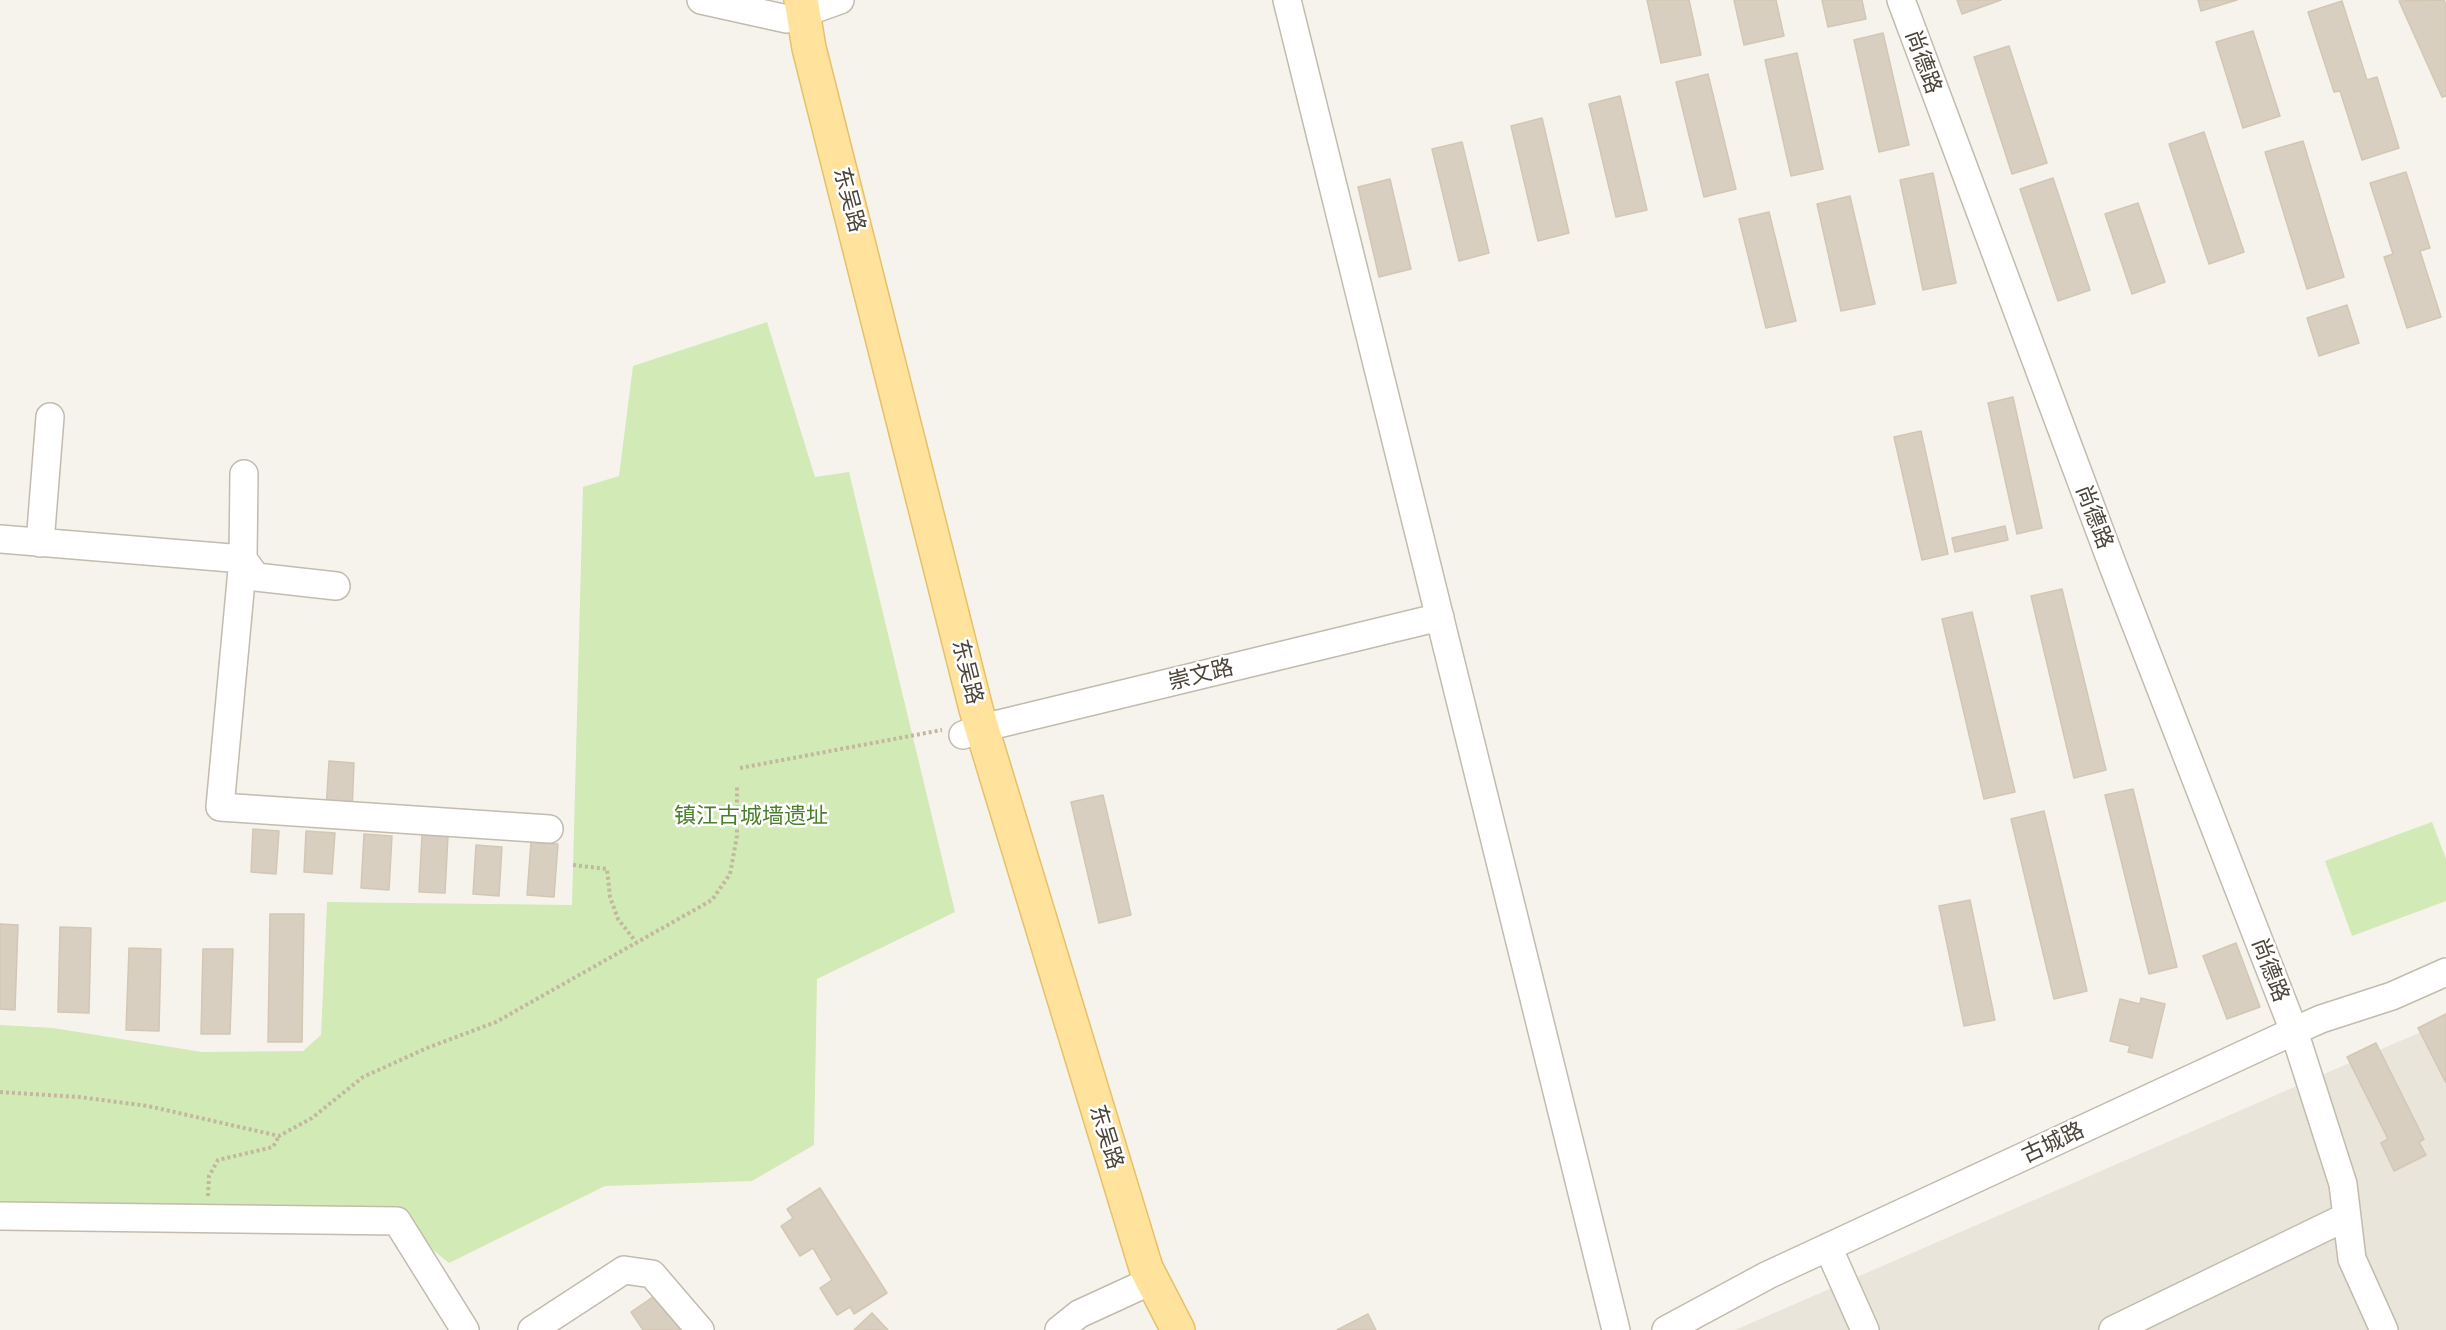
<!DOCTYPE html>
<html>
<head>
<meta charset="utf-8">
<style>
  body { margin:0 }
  canvas { display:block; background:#f6f3ec }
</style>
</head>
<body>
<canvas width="2446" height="1330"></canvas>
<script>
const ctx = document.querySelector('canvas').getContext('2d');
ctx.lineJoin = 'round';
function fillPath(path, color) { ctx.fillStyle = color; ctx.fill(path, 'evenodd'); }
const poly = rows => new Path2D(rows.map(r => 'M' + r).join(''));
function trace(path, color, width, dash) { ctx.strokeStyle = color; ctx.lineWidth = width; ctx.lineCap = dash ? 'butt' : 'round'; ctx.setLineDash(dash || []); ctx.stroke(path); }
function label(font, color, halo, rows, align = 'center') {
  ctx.font = font + ' Mulish,"Noto Sans SC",sans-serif'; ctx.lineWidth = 5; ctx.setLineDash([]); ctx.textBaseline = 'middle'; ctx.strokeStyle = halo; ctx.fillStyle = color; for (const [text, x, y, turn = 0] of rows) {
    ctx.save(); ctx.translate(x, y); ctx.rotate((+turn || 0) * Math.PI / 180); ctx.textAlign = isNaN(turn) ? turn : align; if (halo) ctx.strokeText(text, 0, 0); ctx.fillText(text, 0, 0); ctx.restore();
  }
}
fillPath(poly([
  [2446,1021,2446,1330,1735,1330]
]), '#eae5da');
fillPath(poly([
  [767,322,815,477,849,472,955,912,817,979,814,1145,752,1181,605,1186,449,1263,397,1221,0,1216,0,1025,53,1028,202,1052,303,1051,321,1035,327,902,572,905,583,487,619,476,633,366],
  [2432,822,2446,859,2446,901,2352,936,2325,861]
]), '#d2eab5');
const building = poly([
  [1647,0,1689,0,1701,55,1661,63,1647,0],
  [1734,0,1776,0,1784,36,1744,45,1734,0],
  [1822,0,1862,0,1866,19,1828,27,1822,0],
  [1957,0,2001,0,1962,14,1957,0],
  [2198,0,2237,0,2201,11,2198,0],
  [2444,0,2446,5,2446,96,2442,97,2399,1,2444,0],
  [2342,1,2367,80,2377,77,2399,148,2362,160,2340,91,2334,92,2308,12,2342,1],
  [2253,31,2280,116,2243,128,2216,42,2253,31],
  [1883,33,1909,145,1879,152,1854,40,1883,33],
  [2009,46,2047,163,2012,174,1974,57,2009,46],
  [1797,53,1823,169,1791,176,1765,60,1797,53],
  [1708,74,1736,189,1704,197,1676,82,1708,74],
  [1620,96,1647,210,1616,217,1589,104,1620,96],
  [1542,118,1569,233,1538,241,1511,126,1542,118],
  [2204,132,2244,252,2209,264,2169,144,2204,132],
  [2303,141,2344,277,2307,289,2265,152,2303,141],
  [1462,142,1489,253,1459,261,1432,149,1462,142],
  [2406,172,2430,248,2420,251,2441,317,2407,328,2384,257,2393,254,2370,183,2406,172],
  [1933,173,1956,283,1923,290,1900,180,1933,173],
  [2053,178,2090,290,2058,301,2020,189,2053,178],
  [1390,179,1411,269,1379,277,1358,187,1390,179],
  [1850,196,1875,304,1841,311,1817,204,1850,196],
  [2138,203,2165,282,2132,294,2105,214,2138,203],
  [1769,212,1796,321,1766,328,1739,219,1769,212],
  [2347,305,2359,343,2319,356,2307,318,2347,305],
  [2013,397,2042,528,2017,534,1988,403,2013,397],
  [1921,431,1948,554,1922,560,1894,437,1921,431],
  [2005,526,2008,540,1955,552,1952,538,2005,526],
  [2062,589,2106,770,2074,778,2031,596,2062,589],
  [1972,612,2015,792,1984,799,1942,619,1972,612],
  [329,761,354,763,352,811,326,810,329,761],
  [2133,789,2177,967,2149,974,2105,795,2133,789],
  [1103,795,1131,915,1099,923,1071,802,1103,795],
  [2044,811,2087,991,2054,999,2011,819,2044,811],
  [253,829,279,831,276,874,251,872,253,829],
  [306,831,335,833,332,874,304,872,306,831],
  [364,834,392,836,389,890,361,888,364,834],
  [422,835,448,836,445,893,419,892,422,835],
  [531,842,558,844,554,897,527,895,531,842],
  [476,845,502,847,499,896,473,894,476,845],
  [1970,900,1995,1020,1964,1026,1939,906,1970,900],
  [270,914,304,914,302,1042,268,1042,270,914],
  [0,924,18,925,15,1010,0,1009,0,924],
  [60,927,91,928,89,1013,58,1012,60,927],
  [2236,943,2260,1007,2227,1019,2203,956,2236,943],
  [129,948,161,949,159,1031,126,1030,129,948],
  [203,949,233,949,230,1034,201,1034,203,949],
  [2141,998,2165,1004,2152,1058,2128,1052,2130,1046,2110,1041,2120,999,2140,1004,2141,998],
  [2446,1014,2446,1083,2418,1028,2446,1014],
  [2376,1043,2424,1139,2419,1142,2426,1155,2394,1171,2381,1143,2388,1139,2347,1057,2376,1043],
  [820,1188,887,1293,854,1314,850,1307,837,1315,820,1288,832,1280,813,1248,800,1256,781,1226,793,1218,787,1209,820,1188],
  [660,1292,685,1330,643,1330,631,1312,660,1292],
  [872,1313,888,1330,854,1330,872,1313],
  [1368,1314,1376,1330,1337,1330,1368,1314]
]);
fillPath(building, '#d8cfc1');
trace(building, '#d3c7b4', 1.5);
const minor = poly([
  [701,0,787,19,840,0],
  [1287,0,1616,1330],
  [1901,0,2113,566,2294,1031,2343,1184,2352,1259,2384,1330],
  [244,474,243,559,220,807,549,829],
  [0,539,243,559,256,577,336,586],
  [40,543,50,417],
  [963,735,982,728,1440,617],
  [0,1216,397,1221,465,1330],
  [1828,1247,1865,1330],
  [532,1330,624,1270,652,1274,700,1330],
  [1059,1330,1079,1314,1153,1280],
  [1666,1330,1768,1275,2294,1031,2321,1019,2392,996,2446,972],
  [2113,1330,2346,1217]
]);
const major = poly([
  [801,0,809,48,976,709,1146,1268,1178,1330]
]);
trace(minor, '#c2bbae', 30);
trace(major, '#e6c16a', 36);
trace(poly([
  [740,768,942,730],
  [573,865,607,869,610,897,618,919,636,942],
  [0,1092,79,1097,148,1106,279,1136,312,1118,363,1077,427,1048,496,1022,712,900,730,874,737,836,737,787],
  [208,1196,209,1176,218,1160,273,1147,279,1136]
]), '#c4b79f', 4, [3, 3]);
trace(minor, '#fff', 27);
trace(major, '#ffe39c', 33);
label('22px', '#4b4439', '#fff', [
  ["尚德路",1923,62,70],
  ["东吴路",849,200,75],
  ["尚德路",2094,517,69],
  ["东吴路",967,672,76],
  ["崇文路",1201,675,-14],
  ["尚德路",2270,970,69],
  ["东吴路",1106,1137,73],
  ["古城路",2053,1143,-25]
]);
label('22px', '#4a7f2a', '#fff', [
  ["镇江古城墙遗址",751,816]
]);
</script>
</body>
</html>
